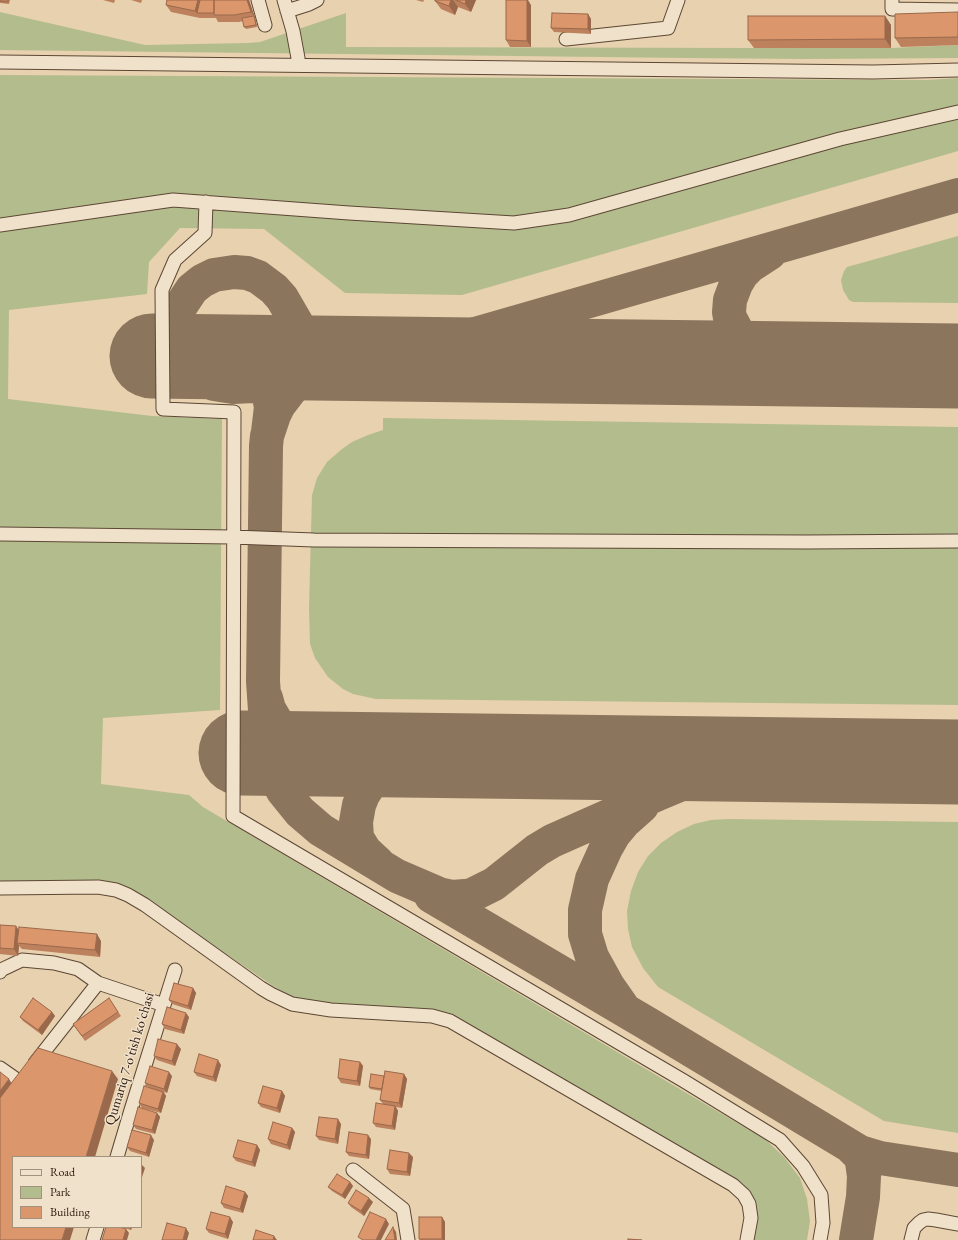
<!DOCTYPE html>
<html>
<head>
<meta charset="utf-8">
<style>
  body { margin:0 }
  #map { position:relative; width:958px; height:1240px; overflow:hidden; background:#e8d1af; font-family:"EB Garamond",serif }
  canvas { display:block }
  .legend { position:absolute; left:12px; top:1156px; width:130px; height:72px; box-sizing:border-box; background:#f0e1cb; border:1px solid #a2917e; margin:0; padding:5px 7px; list-style:none; font-size:12px; color:#2e190b }
  .legend li { display:flex; align-items:center; gap:8px; height:20px }
  .legend b { width:20px; border:1px solid #a2917e }
</style>
</head>
<body>
<div id="map">
<canvas width="958" height="1240"></canvas>
<ul class="legend">
<li><b style="height:5px;background:#f0e1cb"></b>Road</li>
<li><b style="height:11px;background:#b3bc8d"></b>Park</li>
<li><b style="height:11px;background:#dc966c"></b>Building</li>
</ul>
</div>
<script>
const ctx = document.querySelector('canvas').getContext('2d');
ctx.lineJoin = 'round';
function fillPath(path, color) { ctx.fillStyle = color; ctx.fill(path, 'evenodd'); }
const poly = rows => new Path2D(rows.map(r => 'M' + r).join(''));
function trace(path, color, width, dash) { ctx.strokeStyle = color; ctx.lineWidth = width; ctx.lineCap = dash ? 'butt' : 'round'; ctx.setLineDash(dash || []); ctx.stroke(path); }
function label(font, color, halo, rows, align = 'center') {
  ctx.font = font + ' "EB Garamond",serif'; ctx.lineWidth = 3; ctx.setLineDash([]); ctx.textBaseline = 'middle'; ctx.strokeStyle = halo; ctx.fillStyle = color; for (const [text, x, y, turn = 0] of rows) {
    ctx.save(); ctx.translate(x, y); ctx.rotate((+turn || 0) * Math.PI / 180); ctx.textAlign = isNaN(turn) ? turn : align; if (halo) ctx.strokeText(text, 0, 0); ctx.fillText(text, 0, 0); ctx.restore();
  }
}
fillPath(poly([
  [0,12,145,45,248,43,260,42,346,13,346,47,754,48,891,48,958,45,958,58,806,59,686,58,0,50],
  [0,75,927,80,958,78,958,151,462,295,345,293,264,229,180,228,149,262,147,294,9,310,8,399,152,416,222,419,220,710,103,718,101,784,189,795,203,807,766,1140,784,1157,800,1178,807,1199,810,1221,807,1240,752,1240,757,1207,754,1199,745,1187,461,1022,318,1005,298,1000,282,992,134,891,0,883],
  [958,236,958,303,853,302,849,300,843,290,841,280,844,271,847,267],
  [383,418,958,427,958,705,376,699,353,694,343,689,328,677,315,658,310,644,309,608,312,495,317,478,327,462,342,449,352,442,368,435,383,430],
  [728,819,958,822,958,1133,884,1121,658,987,643,968,632,947,628,929,627,911,631,891,638,872,648,856,661,843,677,832,694,824,711,820]
]), '#b3bc8d');
trace(poly([
  [770,253,750,266,742,274,736,284,730,300,729,312,730,318,739,335,747,345,758,354,777,361,803,364],
  [360,359,337,363,323,367,311,374,292,388,279,405,274,415,267,436,266,446,263,681,268,754,277,780,283,791,300,812,321,830,397,876,439,894,452,897,465,896,472,895,494,884,537,850,552,841,658,794,739,760],
  [388,359,958,195],
  [268,432,271,407,269,397,266,392,259,387,253,386,233,387,214,384,202,377,194,371,182,356,176,335,176,321,180,307,192,289,202,281,214,275,234,272,247,273,258,277,274,289,282,298,300,329,305,339,308,350,308,358,304,370,292,388],
  [266,698,269,709,276,721,294,740,312,749,327,753,345,755],
  [378,863,365,851,357,838,356,822,359,805,363,795,375,776,380,771,390,763,396,760,410,757,428,756],
  [431,896,648,1024,860,1152,880,1158,958,1170],
  [622,1006,608,986,592,957,585,934,585,910,592,879,606,848,614,834,624,822,642,806],
  [851,1147,860,1156,862,1162,864,1176,863,1197,856,1240]
]), '#8b755d', 34);
trace(poly([
  [152,356,958,366],
  [241,753,958,762]
]), '#8b755d', 85);
const minor = poly([
  [258,0,265,25],
  [284,0,293,31,298,58,298,65],
  [892,0,892,9,958,10],
  [287,11,309,4,317,0],
  [566,39,668,28,678,0],
  [0,62,873,72,958,70],
  [206,202,205,233,175,260,162,290,163,409,234,412,233,816,684,1081,780,1140,803,1166,821,1195,823,1223,820,1240],
  [0,225,173,200,349,213,514,223,569,215,840,139,958,112],
  [0,534,233,537,314,540,807,542,958,541],
  [0,888,98,887,116,890,128,895,145,905,261,988,271,994,292,1004,331,1010,432,1016,450,1021,733,1185,744,1195,749,1204,751,1218,747,1240],
  [0,972,1,970,22,960,54,963,78,969,98,983],
  [35,1063,98,983,164,1005],
  [0,1068,20,1082],
  [117,1157,131,1110,175,970],
  [353,1170,403,1209,408,1240],
  [93,1240,97,1227],
  [911,1240,914,1228,919,1223,923,1220,928,1219,936,1220,958,1224]
]);
trace(minor, '#5c4734', 15);
trace(minor, '#f0e1cb', 13);
fillPath(poly([
  [0,0,10,0,9,4,0,3],
  [103,0,115,0,114,3],
  [131,0,142,0,141,3],
  [167,0,249,0,255,18,257,27,246,29,244,27,243,21,239,22,218,22,216,18,200,18,171,12,166,5],
  [416,0,424,0,423,2],
  [435,0,476,0,471,12,458,7,455,15,441,9,435,1],
  [531,5,531,47,510,47,506,40],
  [958,12,958,45,901,47,895,38],
  [588,14,591,19,591,34,554,32,551,28],
  [885,16,891,25,891,48,754,48,748,40],
  [0,925,16,926,19,930,101,941,100,957,22,949,19,946,18,956,0,954],
  [193,988,196,993,191,1010,172,1004,169,1000],
  [109,998,121,1016,85,1041,73,1024],
  [52,1012,55,1016,42,1035,23,1021,20,1017],
  [189,1017,184,1034,165,1029,162,1024],
  [181,1049,175,1066,157,1060,154,1056],
  [360,1062,363,1066,360,1086,341,1083,338,1078],
  [221,1065,216,1082,197,1076,194,1072],
  [404,1074,407,1079,402,1108,396,1107,398,1111,395,1130,376,1127,373,1123,383,1104,380,1100,382,1091,370,1089,369,1087,384,1076],
  [172,1076,167,1093,164,1092,166,1096,161,1113,142,1108,139,1103,148,1087,145,1083],
  [282,1091,285,1096,280,1113,261,1107,258,1103],
  [157,1113,160,1117,155,1134,136,1129,133,1125],
  [341,1124,338,1144,319,1140,316,1136],
  [292,1128,295,1132,290,1150,271,1144,268,1139],
  [371,1139,369,1159,349,1156,346,1152],
  [154,1140,149,1157,130,1151,127,1147],
  [257,1145,260,1150,255,1167,236,1161,233,1157],
  [413,1157,410,1176,390,1174,387,1169],
  [350,1182,353,1186,345,1199,332,1191,328,1187],
  [245,1192,248,1196,243,1213,224,1208,221,1203],
  [373,1202,364,1216,351,1207,348,1203],
  [442,1217,445,1222,445,1240,420,1240,419,1239],
  [233,1222,228,1239,209,1233,206,1229],
  [120,1227,132,1227,131,1230]
]), '#bd815d');
fillPath(poly([
  [198,0,204,0,197,13,195,11],
  [247,0,249,0,255,18,257,27,256,25,254,16,251,12],
  [451,0,453,0,458,7,455,15,449,6],
  [466,0,476,0,471,12,465,4],
  [527,0,528,0,531,5,531,47,527,41],
  [588,14,591,19,591,34,588,29],
  [885,16,891,25,891,48,885,39],
  [16,926,20,933,17,943,19,946,18,956,14,949],
  [97,934,101,941,100,957,95,950],
  [193,988,196,993,191,1010,188,1006],
  [52,1012,55,1016,42,1035,38,1030],
  [186,1013,189,1017,184,1034,181,1030],
  [177,1044,181,1049,175,1066,172,1061],
  [218,1060,221,1065,216,1082,213,1077],
  [360,1062,363,1066,360,1086,357,1081],
  [112,1071,118,1079,95,1157,86,1157],
  [169,1072,172,1076,167,1093,164,1089],
  [404,1074,407,1079,402,1108,399,1103],
  [9,1079,12,1084,0,1100,0,1091],
  [282,1091,285,1096,280,1113,277,1108],
  [163,1092,166,1096,161,1113,158,1109],
  [395,1106,398,1111,395,1130,392,1126],
  [157,1113,160,1117,155,1134,152,1130],
  [338,1119,341,1124,338,1144,335,1139],
  [292,1128,295,1132,290,1150,287,1145],
  [151,1135,154,1140,149,1157,146,1153],
  [368,1135,371,1139,369,1159,366,1155],
  [257,1145,260,1150,255,1167,252,1162],
  [409,1153,413,1157,410,1176,407,1172],
  [141,1164,145,1168,141,1180],
  [350,1182,353,1186,345,1199,342,1195],
  [245,1192,248,1196,243,1213,240,1209],
  [369,1198,373,1202,364,1216,361,1211],
  [230,1217,233,1222,228,1239,225,1234],
  [442,1217,445,1222,445,1240,443,1240,442,1239],
  [386,1219,389,1224,381,1240,376,1240],
  [66,1227,74,1227,70,1240,62,1240],
  [129,1227,132,1227,131,1230],
  [393,1227,396,1232,397,1240,395,1240],
  [186,1228,189,1233,187,1240,183,1240],
  [126,1229,129,1233,127,1240,123,1240],
  [274,1236,277,1240,273,1240]
]), '#9a694c');
const building = poly([
  [0,0,8,0,8,2,0,1,0,0],
  [167,0,198,0,195,11,166,5,167,0],
  [200,0,214,0,214,13,197,13,200,0],
  [214,0,247,0,251,12,234,15,214,15,214,0],
  [435,0,451,0,449,6,435,1,435,0],
  [456,0,466,0,465,4,456,0],
  [506,0,527,0,527,41,506,40,506,0],
  [958,12,958,37,895,38,895,14,958,12],
  [552,13,588,14,588,29,551,28,552,13],
  [254,16,256,25,244,27,242,18,254,16],
  [748,16,885,16,885,39,748,40,748,16],
  [0,925,16,926,14,949,0,948,0,925],
  [19,927,97,934,95,950,17,943,19,927],
  [174,983,193,988,188,1006,169,1000,174,983],
  [33,998,52,1012,38,1030,20,1017,33,998],
  [109,998,118,1012,82,1036,73,1024,109,998],
  [167,1007,186,1013,181,1030,162,1024,167,1007],
  [158,1039,177,1044,172,1061,154,1056,158,1039],
  [38,1048,112,1071,86,1157,13,1157,13,1227,66,1227,62,1240,0,1240,0,1098,38,1048],
  [199,1054,218,1060,213,1077,194,1072,199,1054],
  [340,1059,360,1062,357,1081,338,1078,340,1059],
  [150,1066,169,1072,164,1089,145,1083,150,1066],
  [385,1071,404,1074,399,1103,380,1100,385,1071],
  [0,1072,9,1079,0,1091,0,1072],
  [371,1074,384,1076,382,1089,369,1087,371,1074],
  [144,1086,163,1092,158,1109,139,1103,144,1086],
  [263,1086,282,1091,277,1108,258,1103,263,1086],
  [376,1103,395,1106,392,1126,373,1123,376,1103],
  [138,1107,157,1113,152,1130,133,1125,138,1107],
  [319,1117,338,1119,335,1139,316,1136,319,1117],
  [273,1122,292,1128,287,1145,268,1139,273,1122],
  [132,1130,151,1135,146,1153,127,1147,132,1130],
  [349,1132,368,1135,366,1155,346,1152,349,1132],
  [238,1140,257,1145,252,1162,233,1157,238,1140],
  [390,1150,409,1153,407,1172,387,1169,390,1150],
  [337,1174,350,1182,342,1195,328,1187,337,1174],
  [226,1186,245,1192,240,1209,221,1203,226,1186],
  [356,1190,369,1198,361,1211,348,1203,356,1190],
  [211,1212,230,1217,225,1234,206,1229,211,1212],
  [370,1212,386,1219,376,1240,363,1240,358,1237,370,1212],
  [419,1217,442,1217,442,1239,419,1239,419,1217],
  [167,1223,186,1228,183,1240,162,1240,167,1223],
  [106,1227,119,1227,126,1229,123,1240,102,1240,106,1227],
  [393,1227,395,1240,385,1240,393,1227],
  [256,1230,274,1236,273,1240,253,1240,256,1230],
  [628,1239,642,1240,628,1240,628,1239]
]);
fillPath(building, '#dc966c');
trace(building, '#9a694c', 1);
label('14px', '#2e190b', '#f0e1cb', [
  ["Qumariq 7-o'tish ko'chasi",130,1059,-73]
]);
</script>
</body>
</html>
